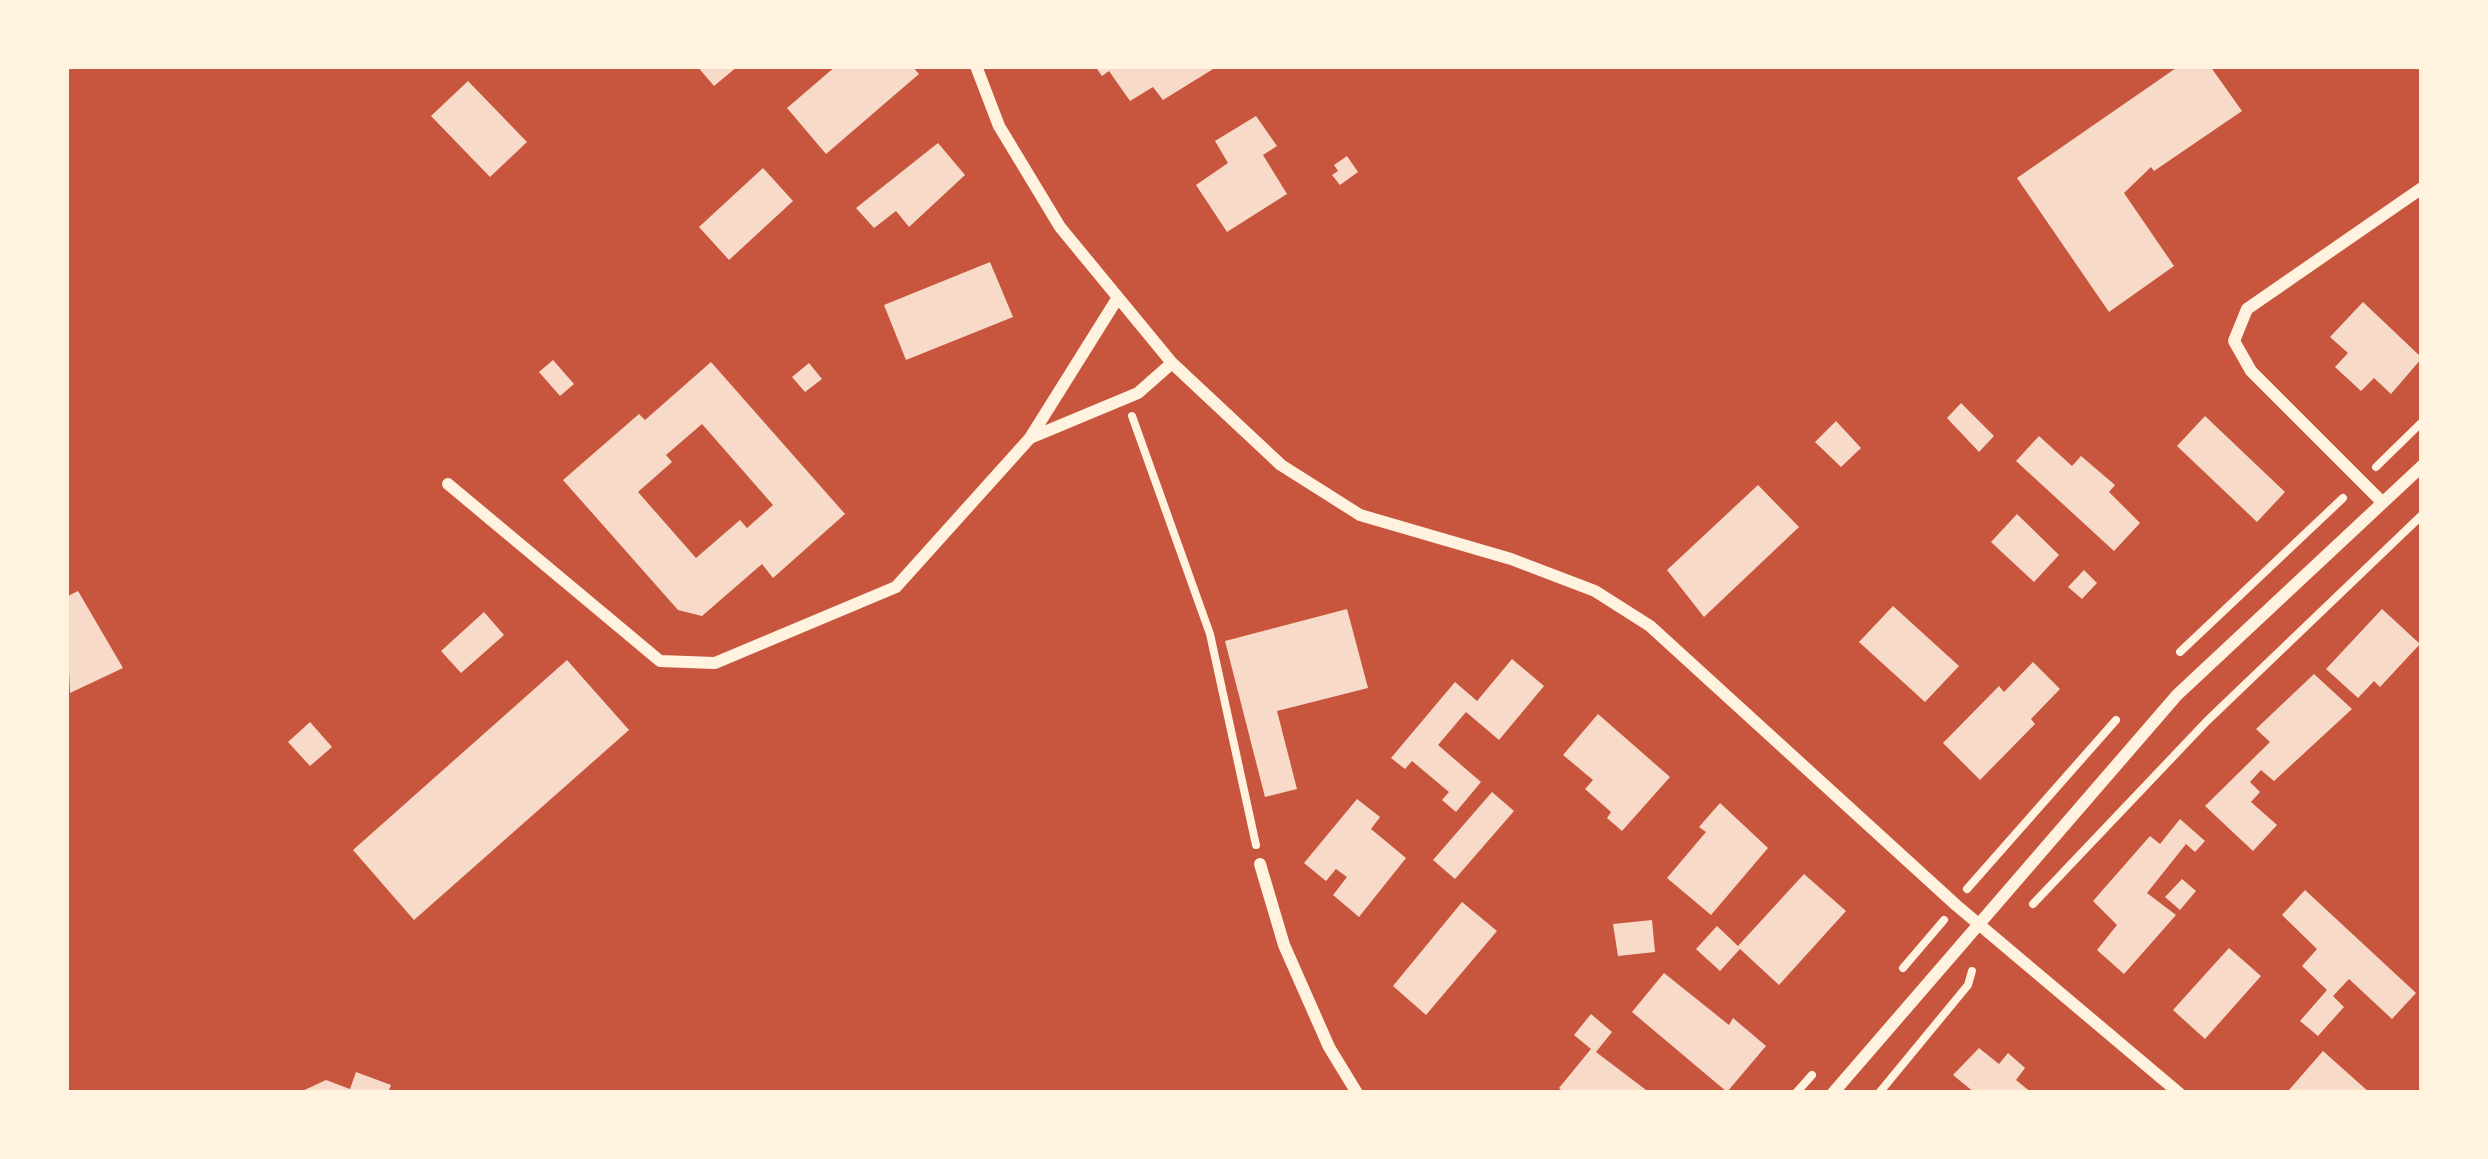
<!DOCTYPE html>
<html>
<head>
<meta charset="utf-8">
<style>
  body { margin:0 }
  #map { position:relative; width:2488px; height:1159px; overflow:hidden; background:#c8553d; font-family:"Alegreya Sans",sans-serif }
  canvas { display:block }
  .frame { position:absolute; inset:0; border:69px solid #fff3e0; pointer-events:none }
</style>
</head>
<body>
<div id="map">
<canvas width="2488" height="1159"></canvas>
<div class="frame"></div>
</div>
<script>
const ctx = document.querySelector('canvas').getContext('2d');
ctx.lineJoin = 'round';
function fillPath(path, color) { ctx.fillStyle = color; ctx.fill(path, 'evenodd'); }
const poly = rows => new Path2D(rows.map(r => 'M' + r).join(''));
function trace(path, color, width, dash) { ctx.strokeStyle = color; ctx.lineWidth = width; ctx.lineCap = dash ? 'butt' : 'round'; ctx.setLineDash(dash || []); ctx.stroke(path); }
fillPath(poly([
  [697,66,738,66,714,86],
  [836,66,912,66,919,74,826,154,787,108],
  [1095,66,1218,66,1163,100,1153,87,1130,101,1109,71,1102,76],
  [2179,66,2210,66,2242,111,2154,171,2151,167,2124,193,2174,266,2109,312,2017,178],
  [468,81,527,142,490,177,431,116],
  [1256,116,1277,146,1263,155,1287,194,1227,232,1196,185,1228,163,1215,141],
  [938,143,965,175,909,227,896,211,874,228,856,208],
  [1347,156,1358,172,1340,185,1332,175,1338,171,1334,165],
  [763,168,793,201,729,260,699,227],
  [990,262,1013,317,906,360,884,305],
  [2363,302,2422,358,2391,394,2374,378,2361,391,2335,367,2348,353,2330,337],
  [553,360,574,384,560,396,539,372],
  [711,362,845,514,773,578,762,564,702,616,678,610,563,480,639,414,645,420],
  [702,424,773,505,747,528,740,520,696,558,638,492,672,462,666,455],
  [809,363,822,379,805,392,792,377],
  [1961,403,1994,436,1979,452,1947,418],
  [2205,416,2285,492,2257,522,2177,446],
  [1836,421,1861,448,1841,467,1815,442],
  [2039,436,2072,466,2081,456,2115,485,2109,492,2140,523,2114,551,2016,461],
  [1758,485,1799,527,1704,617,1667,570],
  [2017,514,2059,555,2034,582,1991,542],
  [2084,570,2097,583,2082,599,2068,587],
  [78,591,123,668,70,693,66,597],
  [1893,606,1959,666,1925,702,1859,642],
  [1347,609,1368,688,1277,711,1297,789,1265,797,1225,641],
  [2382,609,2420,644,2380,687,2374,681,2358,698,2326,669],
  [484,612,504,635,461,673,441,651],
  [1512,659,1544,686,1499,740,1466,712,1438,745,1481,782,1456,812,1442,800,1449,792,1412,761,1405,769,1391,758,1455,682,1477,701],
  [567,660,629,730,414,920,353,850],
  [2033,662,2060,689,2031,719,2035,724,1980,780,1943,743,1999,686,2004,692],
  [2314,674,2352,709,2274,781,2261,770,2250,782,2260,792,2251,802,2277,825,2253,851,2205,806,2270,742,2256,729],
  [1598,714,1670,777,1622,831,1607,818,1611,812,1585,789,1593,780,1563,755],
  [310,722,332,747,310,766,288,742],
  [1492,792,1514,811,1455,879,1433,860],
  [1357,799,1380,817,1371,829,1406,858,1359,917,1333,895,1347,877,1336,869,1326,881,1304,863],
  [1720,803,1768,848,1711,915,1667,878,1706,832,1699,827],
  [2180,819,2205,841,2195,852,2186,844,2147,893,2176,915,2124,974,2097,950,2117,925,2093,901,2150,836,2160,844],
  [1804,874,1846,911,1779,985,1740,949,1720,971,1696,949,1717,926,1738,946],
  [2182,879,2196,891,2180,910,2165,897],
  [2305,890,2416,993,2392,1019,2349,979,2333,996,2344,1007,2318,1036,2300,1021,2327,990,2302,966,2317,949,2282,915],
  [1462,902,1497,931,1426,1015,1393,986],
  [1652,920,1655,952,1618,956,1613,924],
  [2229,948,2261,976,2205,1039,2173,1010],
  [1664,973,1729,1025,1733,1018,1766,1046,1727,1092,1632,1012],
  [1591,1014,1612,1032,1596,1052,1650,1093,1564,1093,1559,1088,1591,1049,1574,1035],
  [1979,1048,1999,1064,2008,1053,2025,1068,2016,1080,2032,1093,1975,1093,1953,1075],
  [2323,1051,2370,1093,2293,1093,2289,1090],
  [356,1072,391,1085,388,1093,298,1093,326,1080,350,1089]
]), '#f7dbc8');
trace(poly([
  [1132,416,1210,634,1256,845],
  [2376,467,2422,422],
  [2180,652,2343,498],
  [1967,889,2116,720],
  [2033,904,2207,721,2422,515],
  [1903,968,1944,920],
  [1796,1093,1812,1075],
  [1879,1093,1968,985,1972,971]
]), '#fff3e0', 8);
trace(poly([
  [976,66,999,126,1060,227,1172,363,1281,465,1360,515,1511,559,1595,591,1650,626,1956,905,2179,1093],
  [1117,299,1030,438,1138,393,1172,363],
  [448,484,660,661,715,663,896,587,1030,438],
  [2382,502,2251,371,2234,341,2247,309,2422,188],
  [1260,864,1284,945,1329,1047,1357,1093],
  [1833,1093,2177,695,2422,466]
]), '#fff3e0', 12);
</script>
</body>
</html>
